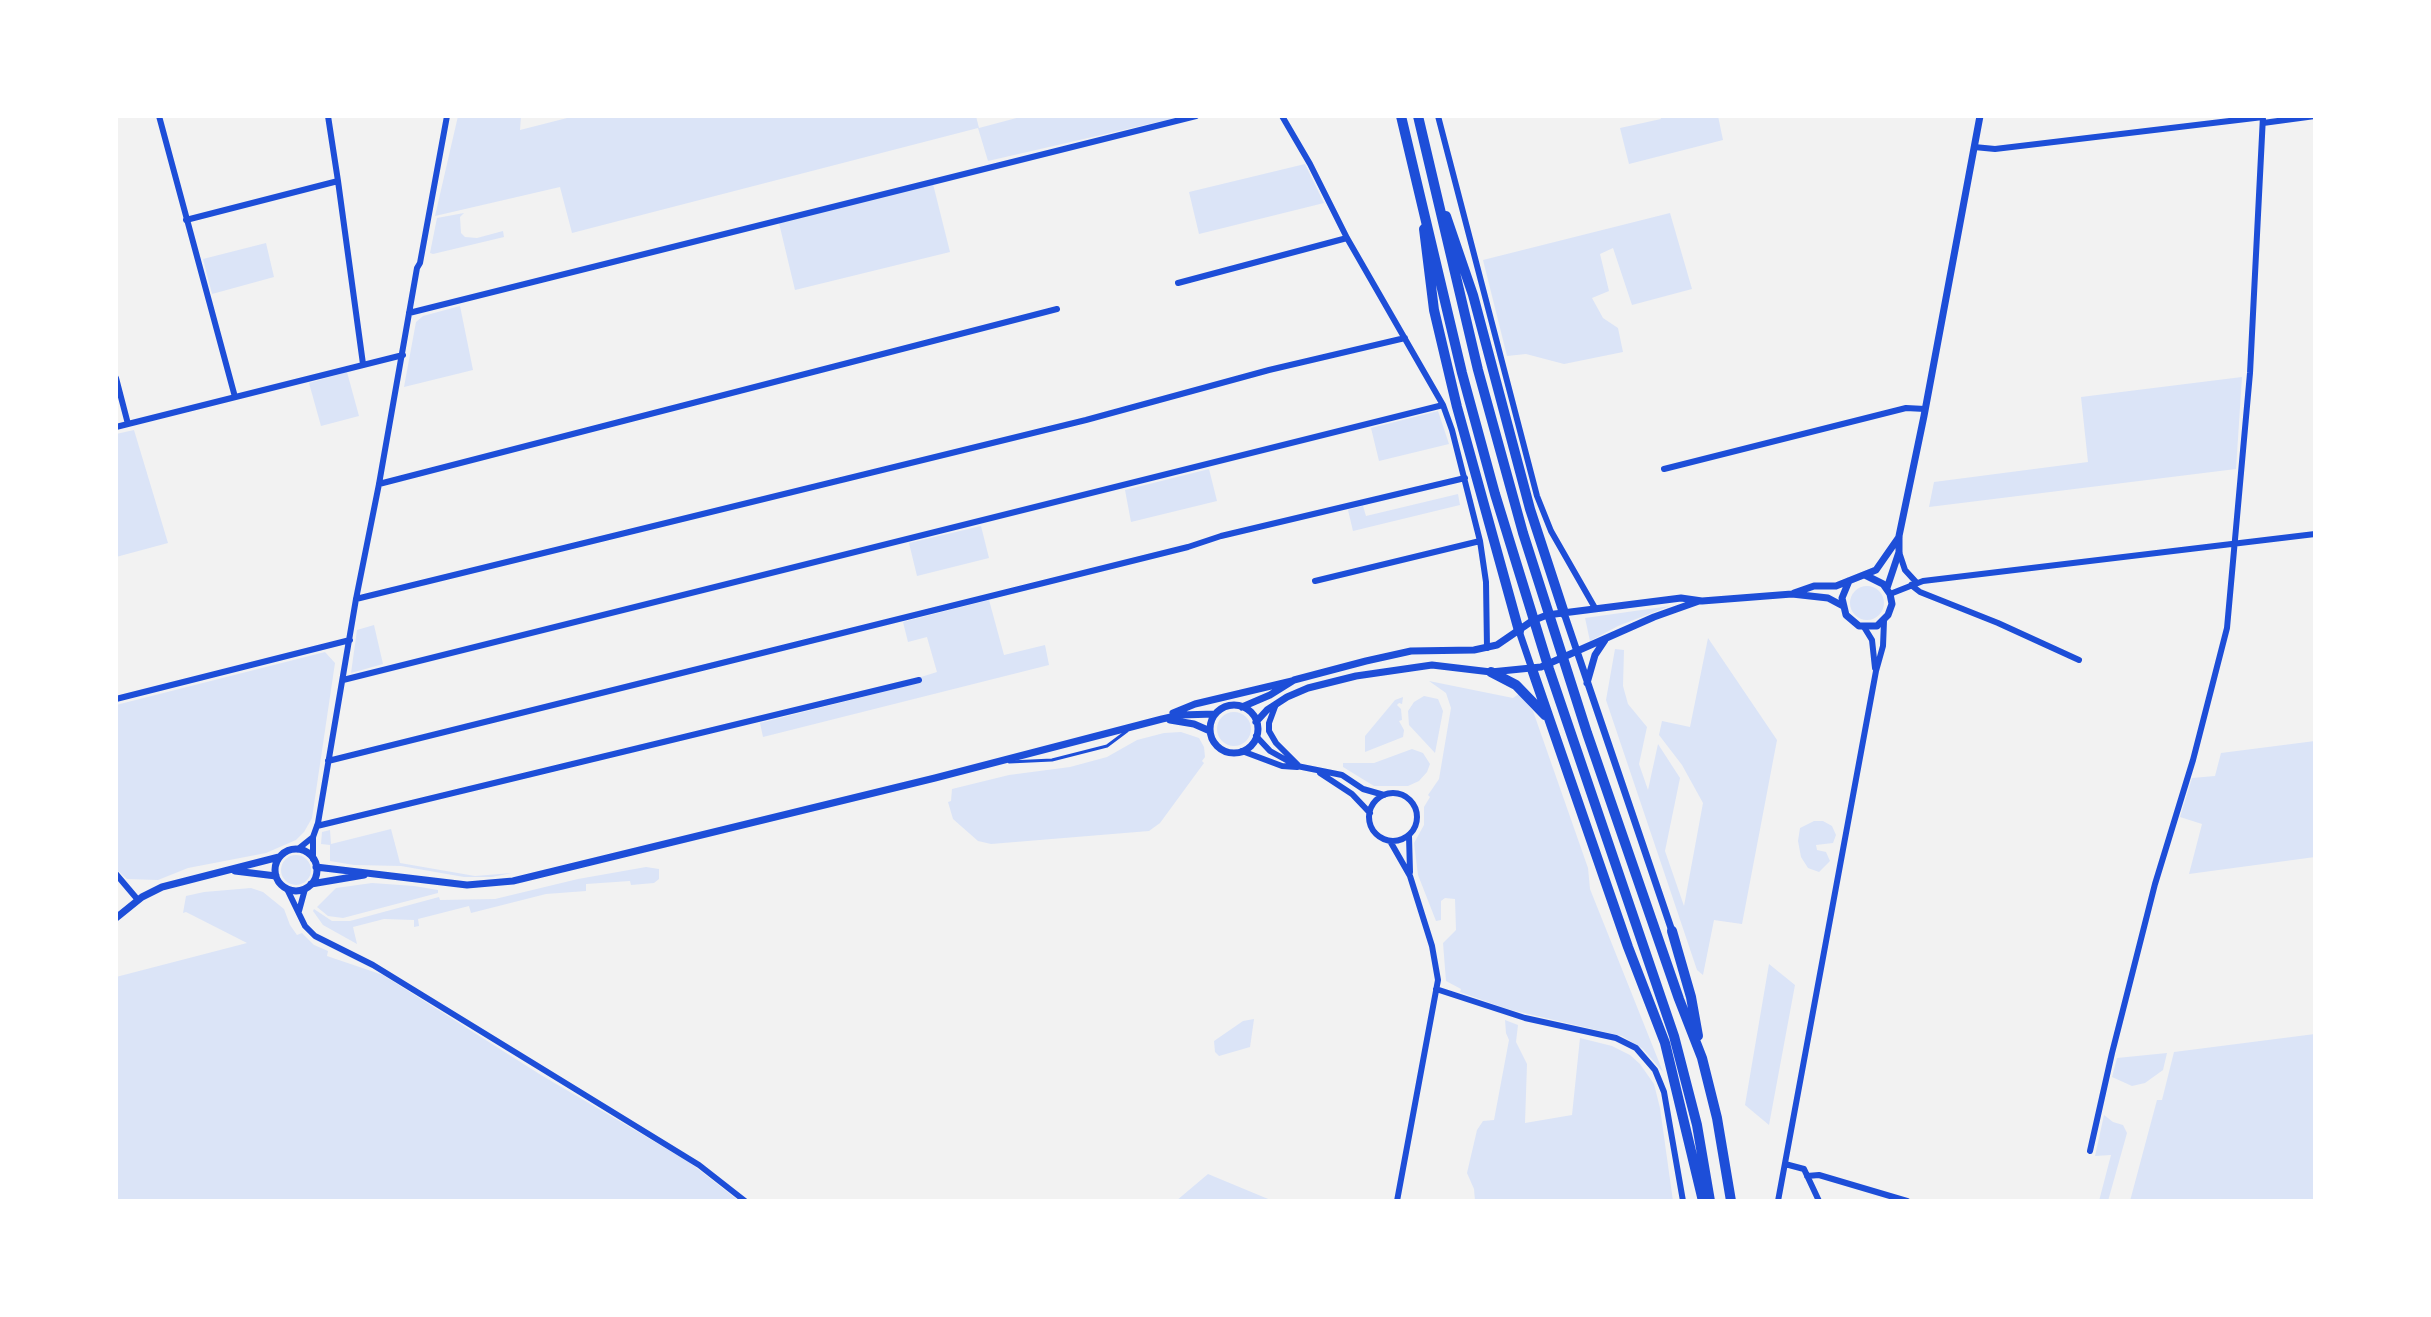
<!DOCTYPE html>
<html>
<head>
<meta charset="utf-8">
<style>
  body { margin:0 }
  #map { position:relative; width:2431px; height:1317px; overflow:hidden; background:#f2f2f2; font-family:Helvetica,sans-serif }
  canvas { display:block }
  .frame { position:absolute; inset:0; border:118px solid #fff; pointer-events:none }
</style>
</head>
<body>
<div id="map">
<canvas width="2431" height="1317"></canvas>
<div class="frame"></div>
</div>
<script>
const ctx = document.querySelector('canvas').getContext('2d');
ctx.lineJoin = 'round';
function fillPath(path, color) { ctx.fillStyle = color; ctx.fill(path, 'evenodd'); }
const poly = rows => new Path2D(rows.map(r => 'M' + r).join(''));
function trace(path, color, width, dash) { ctx.strokeStyle = color; ctx.lineWidth = width; ctx.lineCap = dash ? 'butt' : 'round'; ctx.setLineDash(dash || []); ctx.stroke(path); }
fillPath(poly([
  [458,116,521,116,520,130,575,116,976,116,979,128,1024,116,1184,116,988,161,978,128,572,233,560,187,435,216],
  [1660,116,1718,116,1723,140,1629,164,1620,128,1661,119],
  [1305,164,1324,203,1199,234,1189,192],
  [933,184,950,252,795,290,779,223],
  [464,213,460,217,461,233,465,237,477,238,503,231,504,237,433,254,430,253,437,218],
  [1670,213,1692,289,1632,305,1613,248,1600,254,1609,291,1592,298,1603,318,1618,328,1623,352,1564,364,1526,354,1507,356,1483,260],
  [266,243,274,277,212,294,203,259],
  [460,306,473,370,404,387,416,322,423,316],
  [347,372,359,416,321,426,309,383],
  [2242,377,2236,469,1929,507,1934,482,2088,462,2081,397],
  [1438,411,1449,444,1379,461,1371,428],
  [134,430,168,543,116,557,116,434],
  [1209,469,1217,501,1131,522,1125,490],
  [1458,494,1460,505,1353,531,1348,510,1363,506,1366,516],
  [981,526,989,558,917,576,909,543],
  '1850 603a17 17 0 1 1 34 0a17 17 0 1 1-34 0Z',
  [989,600,1004,655,1045,645,1049,665,763,737,760,723,922,682,921,677,937,672,927,637,908,642,903,622],
  [1670,606,1618,626,1590,641,1585,618],
  [374,625,383,664,351,673,357,630],
  [1708,638,1777,740,1742,924,1714,920,1703,975,1697,970,1606,700,1615,649,1624,650,1623,686,1628,704,1647,727,1639,764,1648,790,1658,744,1680,778,1665,851,1684,906,1703,803,1682,765,1659,735,1662,721,1690,727],
  [325,652,335,663,312,818,304,832,296,840,266,853,188,868,158,880,127,879,118,871,116,868,116,705],
  [1429,681,1513,698,1519,694,1533,711,1588,868,1590,889,1663,1072,1643,1049,1622,1036,1507,1009,1460,992,1461,989,1446,981,1443,943,1456,930,1455,899,1445,898,1441,901,1441,920,1436,921,1418,875,1414,843,1424,825,1424,807,1430,797,1428,795,1439,779,1451,708,1446,693],
  [1424,696,1438,699,1443,711,1435,753,1409,725,1408,711,1414,702],
  [1403,697,1402,704,1399,703,1397,705,1401,709,1402,720,1399,721,1404,730,1403,737,1365,752,1365,736,1395,700],
  '1217 729a17 17 0 1 1 34 0a17 17 0 1 1-34 0Z',
  [1181,732,1199,738,1204,747,1205,757,1202,761,1204,763,1160,823,1149,831,991,844,978,841,953,819,948,802,951,801,952,789,1009,775,1070,767,1107,757,1137,740,1164,733],
  [2315,741,2315,857,2189,874,2202,824,2180,817,2192,778,2215,776,2221,753],
  [1412,749,1423,753,1430,764,1427,772,1419,781,1408,786,1374,786,1343,767,1343,763,1374,763],
  [1814,821,1823,821,1832,826,1836,835,1833,843,1816,845,1817,850,1826,852,1830,861,1819,872,1808,868,1801,857,1798,841,1800,828],
  [391,829,400,863,475,876,512,873,492,877,464,877,401,866,354,865,330,861,330,845,321,844,322,832,330,830,331,844],
  '281 870a15 15 0 1 1 30 0a15 15 0 1 1-30 0Z',
  [646,867,659,869,659,879,654,883,631,885,630,881,586,884,586,891,546,894,471,913,469,906,418,919,419,926,414,927,414,920,384,919,353,927,357,944,323,925,313,911,314,909,332,921,350,921,439,897,440,900,495,899,578,879],
  [372,883,414,886,438,890,438,893,343,918,328,916,317,907,336,888],
  [251,888,263,892,284,909,290,925,297,935,302,933,314,945,328,951,327,956,383,975,541,1075,689,1162,739,1201,116,1201,116,977,247,943,186,912,183,913,186,896,204,892],
  [1769,964,1795,985,1769,1125,1745,1105],
  [1254,1019,1250,1047,1219,1056,1215,1052,1214,1041,1243,1021],
  [1505,1020,1518,1025,1516,1042,1527,1064,1525,1123,1572,1115,1580,1038,1612,1046,1630,1055,1640,1064,1654,1084,1660,1108,1673,1201,1475,1201,1474,1189,1467,1173,1477,1130,1483,1121,1494,1120,1509,1040,1506,1033],
  [2315,1034,2315,1201,2130,1201,2157,1100,2162,1100,2174,1052],
  [2167,1053,2163,1070,2145,1083,2132,1086,2112,1077,2117,1058],
  [2104,1115,2113,1122,2123,1125,2127,1133,2108,1201,2099,1201,2111,1155,2095,1156],
  [1208,1174,1273,1201,1176,1201]
]), '#dbe4f7');
trace(poly([
  [1009,762,1052,760,1107,746,1127,731]
]), '#1d4ed8', 3);
trace(poly([
  [159,116,235,397],
  [1282,116,1310,164,1347,238,1443,405,1452,430,1480,541,1486,582,1487,648],
  [1438,116,1537,496,1551,531,1595,608],
  [2263,123,2315,116],
  [1974,147,1995,149,2263,117],
  [338,181,363,364],
  [186,220,338,181,328,116],
  [1178,283,1347,238],
  [409,313,1196,116],
  [116,378,128,424],
  [116,427,403,355],
  [1664,469,1906,408,1925,409],
  [379,484,1057,309],
  [1899,552,1905,570,1916,582],
  [1315,581,1480,541],
  [1911,585,1920,592,1998,623,2079,660],
  [1890,594,1923,581,2315,534],
  [356,599,1086,420,1269,370,1405,338],
  [1864,627,1872,640,1875,668],
  [343,680,1443,405],
  [116,699,350,640],
  [1276,704,1269,723,1269,731,1276,743,1298,765],
  [1256,736,1270,751,1297,766,1342,775,1363,789,1384,795],
  [1242,751,1282,766,1297,767],
  [328,761,1188,547,1221,536,1465,478],
  [1320,773,1352,794,1370,813],
  '1369 817a24 24 0 1 1 48 0a24 24 0 1 1-48 0Z',
  [317,826,919,680],
  [1409,836,1410,872],
  [1390,841,1410,876,1432,946,1438,980,1397,1201],
  [298,849,313,837],
  [313,859,313,837,318,823,356,599,379,484,417,268,420,263,447,116],
  [116,874,138,900],
  [287,889,305,926,315,936,373,965,699,1165,745,1201],
  [299,911,305,889],
  [1436,989,1525,1018,1616,1038,1636,1048,1655,1070,1664,1092,1683,1201],
  [2090,1151,2112,1053,2155,884,2193,760,2227,628,2250,373,2263,116],
  [1785,1164,1804,1169,1819,1201],
  [1807,1176,1819,1175,1907,1201],
  [1778,1201,1876,671,1883,646,1884,621]
]), '#1d4ed8', 6);
trace(poly([
  [1849,581,1842,598,1846,615,1859,626,1877,626,1888,615,1892,604,1890,594,1883,584,1865,575],
  [1887,588,1899,552,1899,536,1924,416,1980,116],
  [1794,593,1814,586,1836,586,1876,570,1899,537],
  [1564,613,1672,931],
  [1519,631,1532,669],
  [1587,683,1595,655,1605,640],
  '1210 729a24 24 0 1 1 48 0a24 24 0 1 1-48 0Z',
  [1242,707,1270,695,1294,680,1366,661,1411,651,1474,650,1497,645,1532,621,1547,615,1681,598,1702,601,1792,594,1828,598,1843,606],
  [1173,713,1195,704,1292,681],
  [1170,720,1194,724,1210,731],
  [1256,722,1267,710,1287,697,1308,688,1356,676,1432,665,1491,672,1541,667,1654,617,1699,601],
  '275 870a21 21 0 1 1 42 0a21 21 0 1 1-42 0Z',
  [316,867,467,885,513,881,935,778,1162,719,1180,715,1215,714],
  [235,871,276,876],
  [311,884,364,875],
  [116,918,142,897,162,887,279,857]
]), '#1d4ed8', 7);
trace(poly([
  [1401,116,1462,373,1495,494,1549,669,1674,1036,1697,1125,1710,1201],
  [1418,116,1478,370,1523,533,1587,733,1679,999,1702,1058,1717,1118,1731,1201],
  [1446,216,1473,295,1530,509,1564,613],
  [1424,229,1434,310,1457,407,1519,631],
  [1532,669,1628,947,1665,1043,1703,1201],
  [1491,672,1516,685,1545,715],
  [1672,931,1691,997,1698,1036]
]), '#1d4ed8', 10);
</script>
</body>
</html>
